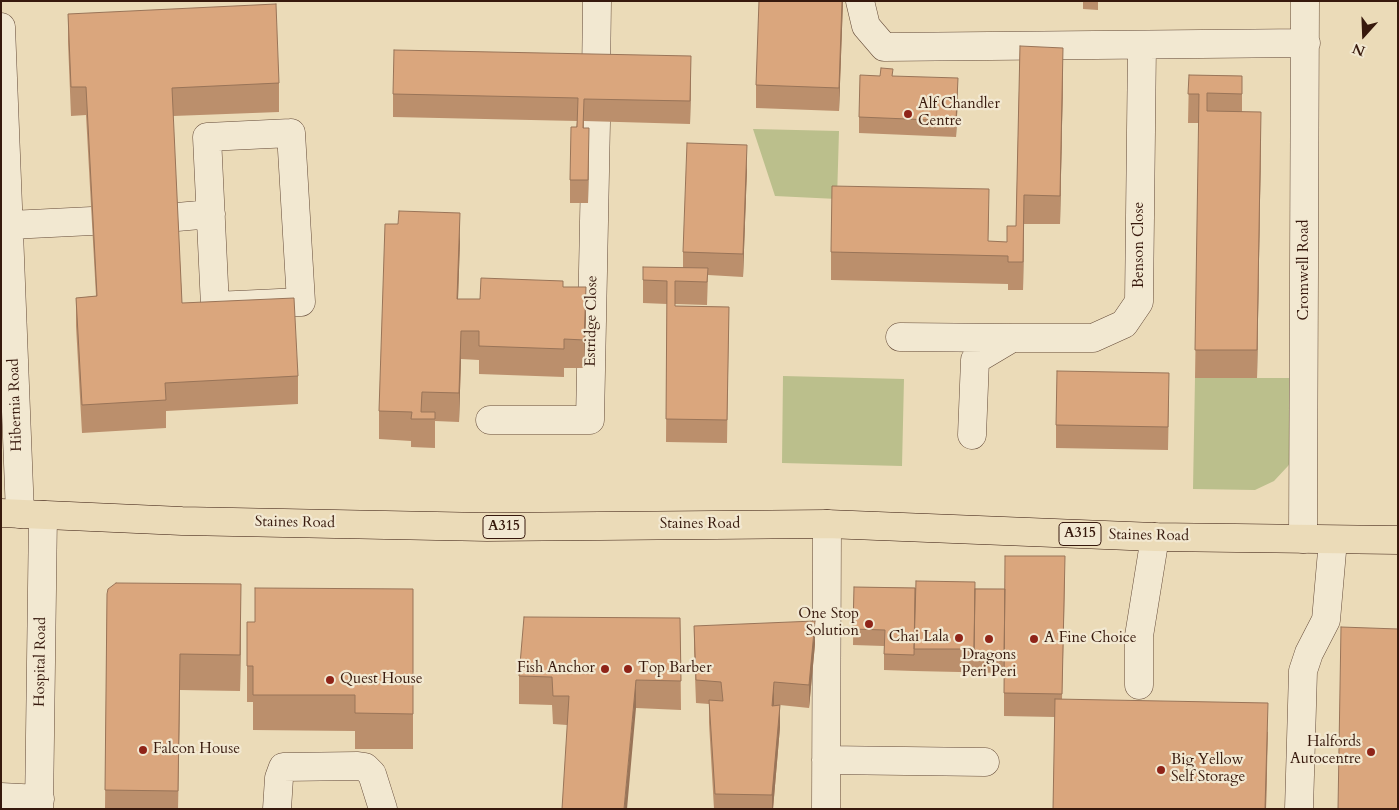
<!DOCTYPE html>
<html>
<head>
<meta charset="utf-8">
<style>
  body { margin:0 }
  #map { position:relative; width:1399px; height:810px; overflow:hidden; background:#ebdbb8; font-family:Cardo,serif }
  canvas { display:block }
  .frame { position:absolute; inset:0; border:2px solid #37190d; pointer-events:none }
  .north { position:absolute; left:1339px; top:10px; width:50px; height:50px; -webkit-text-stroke:4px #f2e8d1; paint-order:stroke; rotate:200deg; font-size:14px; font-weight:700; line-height:20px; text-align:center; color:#37190d }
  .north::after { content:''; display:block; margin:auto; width:18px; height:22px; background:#37190d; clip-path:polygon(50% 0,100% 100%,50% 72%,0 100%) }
</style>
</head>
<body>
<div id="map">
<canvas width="1399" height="810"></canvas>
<div class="frame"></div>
<div class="north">N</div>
</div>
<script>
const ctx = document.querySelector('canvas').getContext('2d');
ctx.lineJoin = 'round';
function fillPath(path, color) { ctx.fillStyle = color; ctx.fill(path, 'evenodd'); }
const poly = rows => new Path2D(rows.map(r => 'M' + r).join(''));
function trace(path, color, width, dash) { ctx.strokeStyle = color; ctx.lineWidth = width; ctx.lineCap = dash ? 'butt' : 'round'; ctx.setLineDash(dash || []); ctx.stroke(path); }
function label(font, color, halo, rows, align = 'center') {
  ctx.font = font + ' Cardo,serif'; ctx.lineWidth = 4.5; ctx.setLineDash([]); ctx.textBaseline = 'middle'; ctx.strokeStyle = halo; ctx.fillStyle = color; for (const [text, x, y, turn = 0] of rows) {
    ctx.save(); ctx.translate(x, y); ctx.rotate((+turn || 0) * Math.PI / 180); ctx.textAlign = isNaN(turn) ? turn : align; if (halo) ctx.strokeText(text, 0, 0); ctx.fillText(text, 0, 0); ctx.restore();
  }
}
fillPath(poly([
  [753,129,839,131,837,199,775,196],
  [783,376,904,379,902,466,782,463],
  [1195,378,1296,378,1296,453,1288,466,1274,481,1255,490,1193,489]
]), '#bbbf8c');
const minor = poly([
  [860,1,866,26,884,47,1306,43],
  [1,27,20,514],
  [596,77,597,1],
  [291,133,301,302,215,306,207,137,291,133],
  [177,217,211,214],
  [10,225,92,221],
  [900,337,1012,338],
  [490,420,590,420,596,122],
  [972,435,975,360,1012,338,1093,338,1124,324,1139,302,1142,45],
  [1303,539,1305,1],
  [1139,685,1139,636,1155,537],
  [826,760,985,762],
  [1,797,40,799],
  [39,809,43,515],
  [277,809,279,778,283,767,358,766,365,767,372,774,383,809],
  [826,809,827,524],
  [1299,809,1303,671,1309,653,1326,620,1333,540]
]);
const major = poly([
  [1,513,182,521,487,527,827,524,1155,537,1398,540]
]);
trace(minor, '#644a38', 29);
trace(major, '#37190d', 29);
trace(minor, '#f2e8d1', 28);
trace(major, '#ebdbb8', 28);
fillPath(poly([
  [843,1,839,111,756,108,756,85],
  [1083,1,1098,1,1098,10,1083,9],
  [68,14,279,83,279,112,173,116,182,303,298,376,298,404,166,411,166,428,82,433,76,326,76,298,96,296,86,115,71,116,68,42],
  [1020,46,1063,76,1060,224,1024,224,1023,290,1008,290,1008,284,831,280,831,252,989,217,988,241,1007,242,1016,226],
  [1189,75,1242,76,1242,111,1261,140,1257,378,1195,378,1199,123,1188,123],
  [880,76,893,76,958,95,956,137,859,133,859,117],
  [691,79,690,124,584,121,584,128,589,150,588,203,570,203,570,180,577,121,393,117,393,94],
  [747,168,743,277,708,275,707,305,675,304,675,306,729,307,727,443,666,442,667,304,643,303,643,267,683,268,683,252],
  [460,241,458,299,480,299,563,287,586,316,584,368,564,368,564,377,479,374,479,360,461,359,459,422,435,421,435,448,411,447,411,441,379,439,379,411],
  [1169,396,1168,450,1056,448,1056,425],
  [1065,579,1062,699,1268,732,1266,809,1053,809,1055,717,1004,716,1004,673,914,671,884,670,884,646,853,645,854,587,1005,589],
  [413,589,413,749,355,749,355,731,253,730,253,702,247,702,247,622,255,622],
  [107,594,241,620,240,691,180,690,178,809,105,809],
  [680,618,681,710,636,708,567,725,553,724,552,705,519,704,519,676],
  [694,626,815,644,809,708,780,705,780,727,773,809,714,809,709,723,709,704,696,703,694,649]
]), '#bb8f6c');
fillPath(poly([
  [842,1,843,1,839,111,839,88],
  [1063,48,1063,76,1060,224,1060,196],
  [691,56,691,79,690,124,690,101],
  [958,78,958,95,956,137,956,121],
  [1261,112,1261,140,1257,378,1257,350],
  [589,128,589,150,588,203,588,180],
  [747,145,747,168,743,277,743,254],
  [1024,195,1024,224,1023,290,1023,262],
  [460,213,460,241,457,327,457,299],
  [586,287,586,316,584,368,584,340],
  [461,331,461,359,459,422,459,393],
  [241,584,241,620,240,691,240,655],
  [815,621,815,644,809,708,809,685],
  [180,654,180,690,178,809],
  [636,680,636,708,627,809,624,809],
  [774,682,774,704,772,729,772,706],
  [1268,703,1266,809,1265,809],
  [780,705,780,727,773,809,772,809,772,795]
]), '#997458');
const building = poly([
  [759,1,842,1,839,88,756,85,759,1],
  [276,4,279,83,172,88,182,303,294,298,298,376,165,383,166,400,82,405,76,298,97,296,86,87,71,87,68,14,276,4],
  [1020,46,1063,48,1060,196,1024,195,1023,262,1008,262,1008,256,831,252,832,186,989,189,988,241,1007,242,1007,226,1016,226,1020,46],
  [394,50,691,56,690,101,584,99,583,128,589,128,588,180,570,180,571,127,577,127,578,98,393,94,394,50],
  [881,68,893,69,892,76,958,78,956,121,859,117,860,75,880,76,881,68],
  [1189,75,1242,76,1242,94,1207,93,1207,111,1261,112,1257,350,1195,350,1199,94,1188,94,1189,75],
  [687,143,747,145,743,254,683,252,687,143],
  [399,211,460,213,457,299,480,299,481,278,563,281,563,287,586,287,584,340,564,339,564,349,479,346,479,331,461,331,459,393,422,392,421,412,435,412,435,419,411,419,412,412,379,411,385,224,398,224,399,211],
  [643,267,708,268,707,282,675,281,675,306,729,307,727,420,666,419,667,281,643,280,643,267],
  [1057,371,1169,373,1168,427,1056,425,1057,371],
  [1005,556,1065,556,1062,694,1004,693,1005,556],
  [916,581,975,582,974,649,914,649,916,581],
  [116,583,241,584,240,655,180,654,178,791,105,790,107,594,108,589,116,583],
  [854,587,915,588,914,655,884,654,885,630,853,629,854,587],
  [255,588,413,589,413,714,355,713,355,695,253,695,253,666,247,666,247,622,255,622,255,588],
  [975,589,1005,589,1004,656,974,656,975,589],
  [524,617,680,618,681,681,636,680,624,809,562,809,569,696,553,696,552,677,519,676,524,617],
  [815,621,809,685,774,682,772,706,780,705,772,795,715,794,709,700,723,701,721,682,696,680,694,626,815,621],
  [1341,627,1398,629,1398,809,1338,809,1341,627],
  [1055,699,1268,703,1265,809,1053,809,1055,699]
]);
fillPath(building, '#daa67d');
trace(building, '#997458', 1);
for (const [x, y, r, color] of [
  [908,114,5,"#8f2418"],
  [869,624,5,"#8f2418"],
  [959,638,5,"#8f2418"],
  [989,639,5,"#8f2418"],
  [1034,639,5,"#8f2418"],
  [605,669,5,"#8f2418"],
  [628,669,5,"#8f2418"],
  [330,680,5,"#8f2418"],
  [143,750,5,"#8f2418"],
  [1371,752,5,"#8f2418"],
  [1161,770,5,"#8f2418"]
]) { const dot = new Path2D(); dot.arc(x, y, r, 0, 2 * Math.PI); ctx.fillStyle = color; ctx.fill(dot); trace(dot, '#f2e8d1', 2); }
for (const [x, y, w] of [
  [504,527,42],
  [1080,534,42]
]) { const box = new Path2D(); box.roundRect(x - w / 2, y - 11.5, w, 23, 4); ctx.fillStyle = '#f2e8d1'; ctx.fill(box); trace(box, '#37190d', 1); }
label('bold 14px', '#37190d', null, [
  ["A315",504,527],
  ["A315",1080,534]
]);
label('15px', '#37190d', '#f2e8d1', [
  ["Alf Chandler",918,105],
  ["Centre",918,122],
  ["One Stop",859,615,"right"],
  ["Solution",859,632,"right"],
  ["Chai Lala",949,638,"right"],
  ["A Fine Choice",1044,639],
  ["Dragons",989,656,"center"],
  ["Peri Peri",989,673,"center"],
  ["Fish Anchor",595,669,"right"],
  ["Top Barber",638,669],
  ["Quest House",340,680],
  ["Halfords",1361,743,"right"],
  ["Autocentre",1361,760,"right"],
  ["Falcon House",153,750],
  ["Big Yellow",1171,761],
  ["Self Storage",1171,778]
], 'left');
label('15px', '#37190d', '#f2e8d1', [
  ["Benson Close",1140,245,-90],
  ["Cromwell Road",1305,270,-90],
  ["Estridge Close",592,321,-89],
  ["Hibernia Road",16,405,-92],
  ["Staines Road",295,523,1],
  ["Staines Road",700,525],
  ["Staines Road",1149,536,1],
  ["Hospital Road",41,662,-89]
]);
</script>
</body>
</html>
